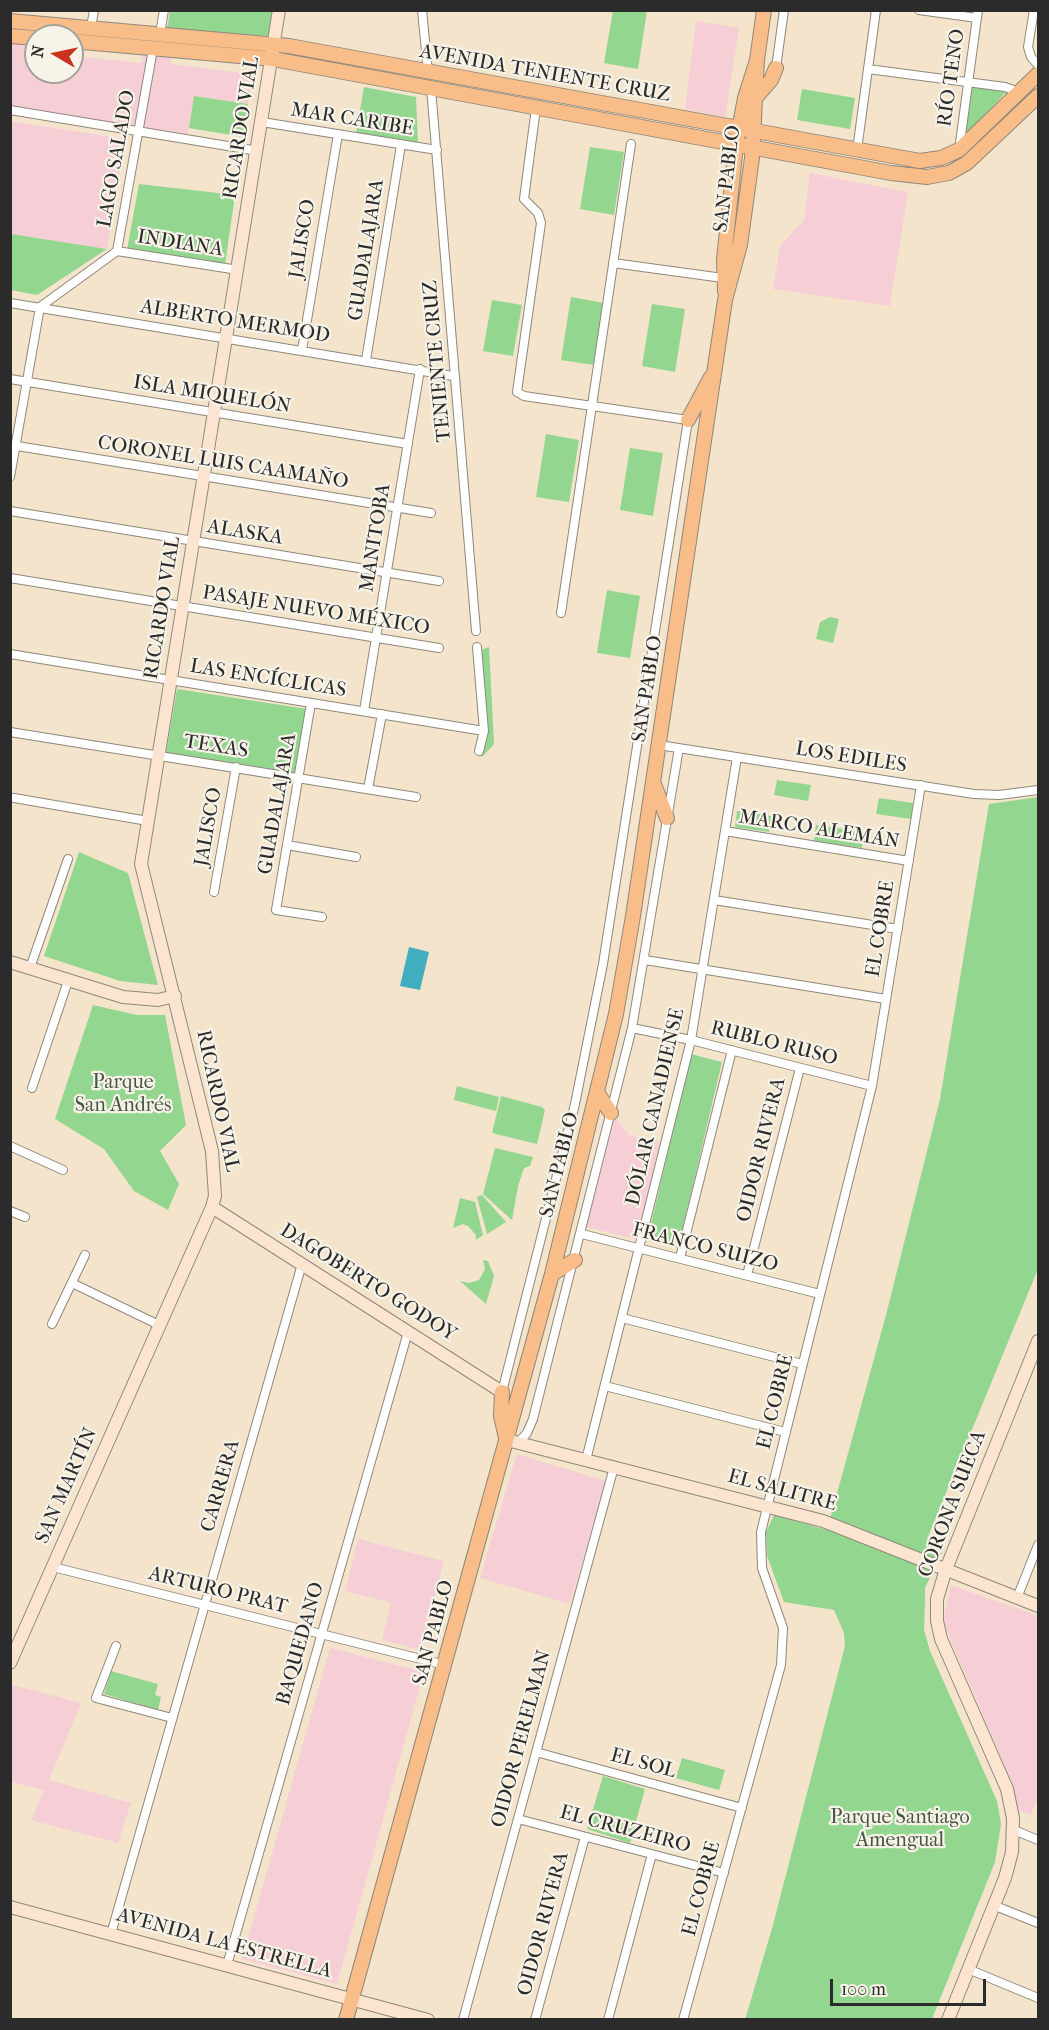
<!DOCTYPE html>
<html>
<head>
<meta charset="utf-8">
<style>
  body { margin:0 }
  #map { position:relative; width:1049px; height:2030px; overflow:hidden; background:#f3e4cb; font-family:"IM FELL French Canon",serif }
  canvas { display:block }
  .frame { position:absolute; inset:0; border:12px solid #2b2b2b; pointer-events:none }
  .north { position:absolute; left:24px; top:24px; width:60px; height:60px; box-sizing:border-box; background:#f7f3e8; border:2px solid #a5a39c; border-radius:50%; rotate:279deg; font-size:16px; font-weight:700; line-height:24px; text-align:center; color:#2b2b2b }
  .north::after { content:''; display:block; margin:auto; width:21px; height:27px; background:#c8321e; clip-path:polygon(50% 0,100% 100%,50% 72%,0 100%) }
  .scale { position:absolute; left:830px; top:1979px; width:156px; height:27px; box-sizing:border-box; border:3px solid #2b2b2b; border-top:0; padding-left:8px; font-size:18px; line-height:21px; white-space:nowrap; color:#2b2b2b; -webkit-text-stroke:4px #f7f3e8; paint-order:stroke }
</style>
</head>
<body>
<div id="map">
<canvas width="1049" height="2030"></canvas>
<div class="frame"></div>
<div class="north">N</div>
<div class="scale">100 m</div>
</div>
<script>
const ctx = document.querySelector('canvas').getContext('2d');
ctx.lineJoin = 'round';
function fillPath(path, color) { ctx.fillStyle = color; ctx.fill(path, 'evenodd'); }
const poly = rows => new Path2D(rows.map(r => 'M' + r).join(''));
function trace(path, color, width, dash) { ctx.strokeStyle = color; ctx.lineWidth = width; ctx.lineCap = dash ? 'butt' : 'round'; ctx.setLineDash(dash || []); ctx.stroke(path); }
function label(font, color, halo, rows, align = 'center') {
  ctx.font = font + ' "IM FELL French Canon",serif'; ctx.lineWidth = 4.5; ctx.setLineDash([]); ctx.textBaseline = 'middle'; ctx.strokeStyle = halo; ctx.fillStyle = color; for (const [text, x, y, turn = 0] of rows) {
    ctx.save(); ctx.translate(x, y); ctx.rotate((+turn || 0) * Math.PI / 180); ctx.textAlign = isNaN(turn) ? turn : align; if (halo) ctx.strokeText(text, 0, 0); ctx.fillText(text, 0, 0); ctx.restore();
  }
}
fillPath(poly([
  [696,21,739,28,725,117,685,109],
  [10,42,29,44,29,51,36,52,36,72,72,72,72,56,142,63,142,55,171,57,170,64,253,74,248,104,194,96,188,134,11,106],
  [10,121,125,139,107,249,11,234],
  [810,173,908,192,890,306,773,289,780,246,804,220],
  [615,1117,629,1135,660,1142,639,1240,586,1227],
  [517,1454,606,1481,570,1604,480,1578],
  [358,1539,444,1561,421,1650,382,1640,391,1603,345,1591],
  [951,1585,1038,1616,1038,1796,1031,1815,1018,1810,1001,1757,943,1622],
  [330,1648,424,1672,337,1984,242,1959],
  [12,1685,81,1703,49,1780,131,1803,118,1843,31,1820,44,1790,11,1782]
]), '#f6cfd6');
fillPath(poly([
  [170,11,272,11,269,36,167,29],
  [613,11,647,11,638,69,604,63],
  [971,85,1008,90,965,136],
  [364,87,416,97,418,143,356,133],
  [802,89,855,98,850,129,797,120],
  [194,96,248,104,243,137,189,128],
  [590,147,624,152,614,215,580,209],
  [139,184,235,195,225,265,127,250],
  [10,234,11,234,107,249,37,295,11,290],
  [571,297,604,303,594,365,561,360],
  [492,300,522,305,513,356,483,351],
  [652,304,685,309,675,372,642,366],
  [546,434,579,440,569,502,536,497],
  [630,448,663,453,653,516,620,510],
  [607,590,640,596,630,658,597,653],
  [830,617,839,619,833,643,816,639,820,622],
  [489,647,494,744,482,757,475,752,484,732,481,650],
  [177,689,307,709,295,773,166,753],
  [777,780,811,785,808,801,774,795],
  [1038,797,1038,1269,927,1539,945,1546,925,1588,925,1601,924,1630,930,1651,997,1801,1001,1824,995,1862,932,2019,745,2020,773,1925,845,1646,844,1633,834,1610,784,1602,767,1556,766,1532,774,1515,827,1530,886,1315,940,1099,989,804],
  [879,798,913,803,911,819,876,814],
  [737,811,772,816,769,832,735,827],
  [816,825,864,832,862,848,814,841],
  [79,852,128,873,158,985,120,981,44,956],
  [93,1005,137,1015,165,1015,186,1125,160,1151,179,1184,168,1210,134,1191,104,1149,55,1119],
  [691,1054,722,1062,678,1248,647,1241],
  [457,1086,499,1097,496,1111,454,1100],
  [501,1096,542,1107,545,1110,537,1144,492,1133],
  [495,1148,533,1157,530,1166,524,1168,518,1186,512,1220,483,1194],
  [482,1195,506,1222,487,1234,477,1197],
  [460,1198,475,1202,483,1235,476,1240,476,1235,468,1226,463,1224,453,1228],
  [483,1260,488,1261,494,1276,486,1304,460,1281,469,1283,479,1280,485,1269],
  [111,1671,158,1684,155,1695,161,1697,158,1710,104,1694],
  [682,1758,725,1770,719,1790,676,1778],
  [603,1776,645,1789,630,1843,587,1829]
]), '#93d68f');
fillPath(poly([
  [409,947,429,952,420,990,400,986]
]), '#41aebf');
const street = poly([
  [422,10,428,72],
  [919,10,977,18],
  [1034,10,1028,47,1031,57,1038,65],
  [91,28,94,10],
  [160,34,164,10],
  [776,68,784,10],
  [868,69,1005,87,1019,92],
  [431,88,476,631],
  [10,110,258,151],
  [262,122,437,150],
  [857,150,876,10],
  [959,150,978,10],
  [117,251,238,270],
  [613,263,723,278],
  [10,303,453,376],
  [302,350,338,134],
  [366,360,401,145],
  [10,379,408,444],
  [11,445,431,513],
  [10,477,40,307,117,251,153,49],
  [10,511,439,581],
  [10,578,439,648],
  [561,613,631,144],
  [477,647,484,731,479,751],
  [10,654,484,731],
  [311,703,276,910,322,917],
  [364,711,420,369],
  [10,732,416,797],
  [659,745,974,794,999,795,1038,790],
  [368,789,382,714],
  [14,798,148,821],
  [725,831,909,861],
  [287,845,356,857],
  [214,892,236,767],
  [714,900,898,929],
  [645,960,886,999],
  [30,968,68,859],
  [632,1028,691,1040,872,1086],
  [32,1088,68,981],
  [10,1146,63,1170],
  [10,1211,25,1217],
  [582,1234,820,1294],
  [680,1258,732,1050],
  [747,1275,800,1068],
  [72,1283,159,1325],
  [622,1318,802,1364],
  [52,1324,85,1255],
  [605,1386,785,1432],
  [502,1392,575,1104,603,964,688,420,524,396,517,392,541,223,538,213,524,199,536,108],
  [518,1443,527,1433,533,1419,632,1028,679,748],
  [586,1460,691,1040,737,757],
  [53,1567,445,1665],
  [1017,1598,1038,1545],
  [116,1646,96,1698,172,1718],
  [536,1752,742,1808],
  [518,1819,724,1873],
  [1014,1830,1038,1840],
  [993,1905,1038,1923],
  [111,1934,302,1264],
  [227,1965,408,1332],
  [968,1969,1038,1998],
  [463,2020,614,1467],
  [535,2020,585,1837],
  [608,2020,652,1854],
  [683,2020,781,1665,783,1628,762,1568,761,1532,872,1086,921,785]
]);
const secondary = poly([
  [10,962,123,997,158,1000,175,996],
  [212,1207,502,1392],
  [507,1440,823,1521,1038,1606],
  [10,1663,212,1207,215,1196,212,1151,141,864,279,10],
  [10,1907,428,2020],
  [948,2020,1005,1878,1012,1852,1013,1818,1007,1789,941,1639,937,1621,937,1599,946,1569,1038,1341]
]);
const primary = poly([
  [10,21,289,46,920,161,941,158,959,150,1038,74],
  [10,36,36,38],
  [72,41,273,59,891,173,927,177,949,173,967,163,1038,96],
  [757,96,771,80,776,68],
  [725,292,724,259,736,145,745,98,757,60,764,10],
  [688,420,711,377],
  [654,784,667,818],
  [598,1094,611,1113],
  [552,1274,575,1260],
  [502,1392,501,1416,506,1438],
  [346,2020,552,1274,616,1014,633,916,725,300,740,245,752,158,757,60]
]);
trace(street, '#8f887b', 10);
trace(secondary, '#8f887b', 14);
trace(primary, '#8f887b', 16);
trace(street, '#fff', 8);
trace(secondary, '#fce5d0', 12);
trace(primary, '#f8bd89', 14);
label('20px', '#2b2b2b', '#f7f3e8', [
  ["AVENIDA TENIENTE CRUZ",545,74,10],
  ["RÍO TENO",952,78,-82],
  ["MAR CARIBE",352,120,9],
  ["RICARDO VIAL",242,128,-81],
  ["LAGO SALADO",117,159,-80],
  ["SAN PABLO",728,179,-83],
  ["JALISCO",303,239,-81],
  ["INDIANA",180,244,9],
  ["GUADALAJARA",367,250,-81],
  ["ALBERTO MERMOD",235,322,9],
  ["TENIENTE CRUZ",438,361,-95],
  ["ISLA MIQUELÓN",212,395,9],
  ["CORONEL LUIS CAAMAÑO",223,463,9],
  ["ALASKA",245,533,9],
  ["MANITOBA",376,538,-81],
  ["RICARDO VIAL",163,608,-81],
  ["PASAJE NUEVO MÉXICO",316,611,9],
  ["LAS ENCÍCLICAS",268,679,9],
  ["SAN PABLO",648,689,-81],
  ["TEXAS",216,747,9],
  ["LOS EDILES",851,758,9],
  ["GUADALAJARA",278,804,-80],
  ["JALISCO",209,827,-80],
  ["MARCO ALEMÁN",819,830,9],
  ["EL COBRE",881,929,-81],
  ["RUBLO RUSO",774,1044,14],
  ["RICARDO VIAL",217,1101,78],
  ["DÓLAR CANADIENSE",656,1107,-77],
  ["OIDOR RIVERA",762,1150,-76],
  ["SAN PABLO",560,1165,-76],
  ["FRANCO SUIZO",705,1248,14],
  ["DAGOBERTO GODOY",368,1283,32],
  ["EL COBRE",776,1402,-76],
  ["SAN MARTÍN",67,1486,-66],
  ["CARRERA",221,1486,-74],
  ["EL SALITRE",782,1491,15],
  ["CORONA SUECA",953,1504,-69],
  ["ARTURO PRAT",218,1591,14],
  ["SAN PABLO",434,1633,-75],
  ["BAQUEDANO",301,1644,-74],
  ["OIDOR PERELMAN",522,1739,-75],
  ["EL SOL",643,1764,15],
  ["EL CRUZEIRO",625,1830,15],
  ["EL COBRE",702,1889,-75],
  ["OIDOR RIVERA",544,1924,-75],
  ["AVENIDA LA ESTRELLA",224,1944,15]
]);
label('20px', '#455644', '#f7f3e8', [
  ["Parque",123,1083],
  ["San Andrés",123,1106],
  ["Parque Santiago",900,1818],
  ["Amengual",900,1841]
]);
</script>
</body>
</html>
